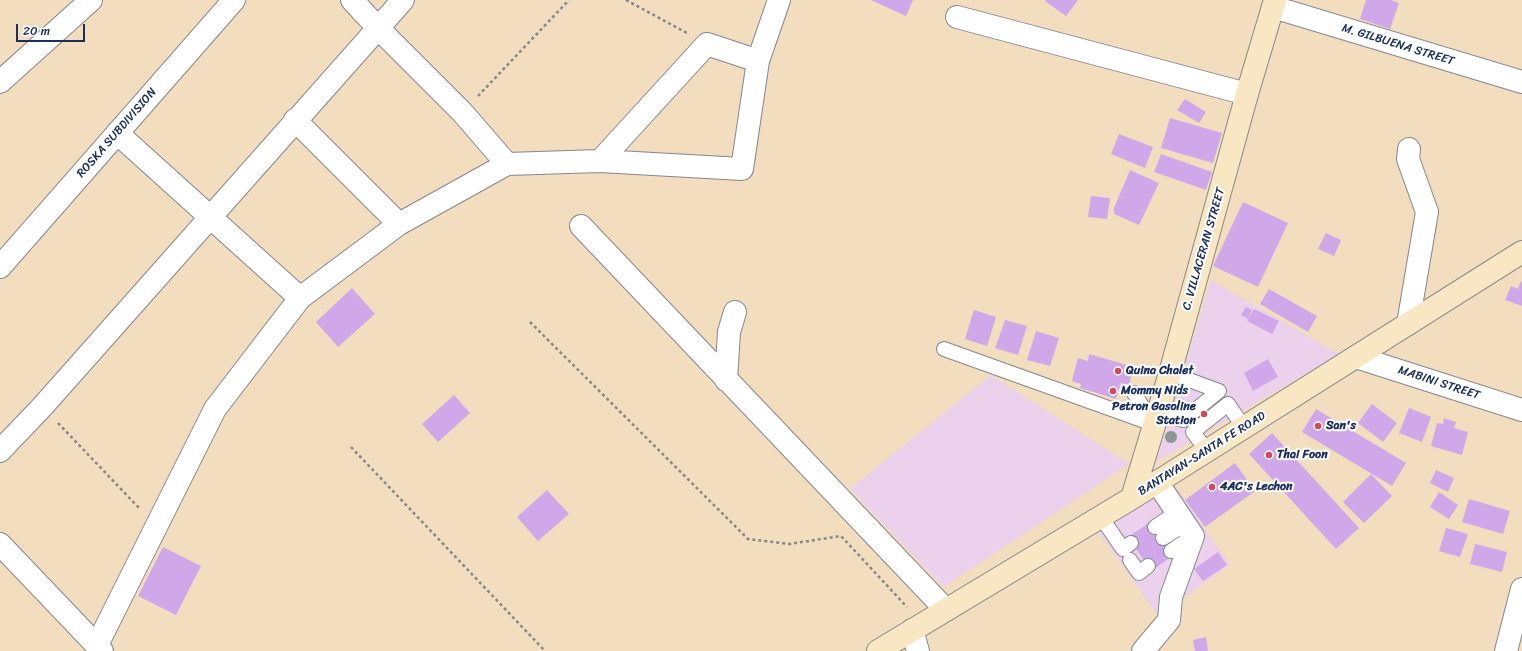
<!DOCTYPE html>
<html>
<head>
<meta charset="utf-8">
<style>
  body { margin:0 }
  #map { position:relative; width:1522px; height:651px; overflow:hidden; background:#f2ddbe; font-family:Sriracha,sans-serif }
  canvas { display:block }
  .scale { position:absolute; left:16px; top:24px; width:69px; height:18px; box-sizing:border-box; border:2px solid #1b2f5e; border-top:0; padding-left:5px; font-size:12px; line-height:14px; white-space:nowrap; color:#1b2f5e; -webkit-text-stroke:3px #fff; paint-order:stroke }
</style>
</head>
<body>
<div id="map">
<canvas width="1522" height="651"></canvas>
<div class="scale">20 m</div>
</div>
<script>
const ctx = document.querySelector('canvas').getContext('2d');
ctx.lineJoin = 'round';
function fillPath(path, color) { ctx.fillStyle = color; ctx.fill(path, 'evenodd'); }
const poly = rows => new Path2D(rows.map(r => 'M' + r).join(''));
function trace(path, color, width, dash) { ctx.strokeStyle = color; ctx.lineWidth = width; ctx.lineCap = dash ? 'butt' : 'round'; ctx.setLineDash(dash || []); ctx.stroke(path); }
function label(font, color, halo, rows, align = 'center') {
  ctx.font = font + ' Sriracha,sans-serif'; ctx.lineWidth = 4; ctx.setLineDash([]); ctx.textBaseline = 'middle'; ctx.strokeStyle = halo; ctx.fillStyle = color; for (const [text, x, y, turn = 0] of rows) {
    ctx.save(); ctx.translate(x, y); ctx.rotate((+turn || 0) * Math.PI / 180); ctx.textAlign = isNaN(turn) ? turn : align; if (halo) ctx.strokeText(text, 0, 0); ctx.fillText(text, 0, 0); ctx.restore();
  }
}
fillPath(poly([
  [1211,280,1339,354,1156,462],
  [991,375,1129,464,944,587,850,489],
  [1171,480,1230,565,1158,616,1098,531]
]), '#ebd1eb');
fillPath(poly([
  [871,0,913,0,906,16],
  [1046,0,1078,0,1066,16,1045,1],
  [1366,0,1391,0,1399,3,1390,29,1360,19],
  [1185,99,1206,112,1199,123,1177,110],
  [1170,118,1222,133,1213,163,1161,148],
  [1119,134,1153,147,1145,168,1111,154],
  [1161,154,1212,172,1206,190,1154,172],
  [1130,170,1159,183,1139,225,1114,214,1114,208],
  [1091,196,1110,198,1107,219,1088,217],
  [1243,202,1288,223,1258,287,1213,266],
  [1326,233,1341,240,1334,256,1318,249],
  [1521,281,1522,282,1522,306,1505,300,1511,286,1518,289],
  [352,288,375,314,338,347,316,322],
  [1269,289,1317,316,1308,332,1260,304],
  [1246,307,1252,310,1248,319,1241,315],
  [1254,309,1279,321,1272,334,1247,321],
  [974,310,996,317,987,346,965,339],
  [1005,320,1027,326,1018,355,995,348],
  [1036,331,1059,338,1050,366,1027,360],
  [1089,354,1134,367,1129,385,1121,383,1116,399,1080,388,1081,384,1072,381,1078,358,1088,361],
  [1268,359,1278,377,1253,391,1244,373],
  [454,395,470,413,438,442,422,424],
  [1372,404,1397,423,1383,442,1358,423],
  [1409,408,1431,417,1422,442,1399,433],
  [1316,409,1406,463,1392,486,1302,432],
  [1444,418,1456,422,1454,428,1468,432,1462,455,1431,446,1437,423,1443,424],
  [1272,433,1359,528,1336,549,1249,454],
  [1235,463,1255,491,1205,527,1185,500],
  [1436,470,1454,478,1448,492,1430,483],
  [1371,474,1392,496,1364,523,1343,502],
  [547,490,569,514,538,541,517,517],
  [1439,492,1458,505,1449,519,1430,507],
  [1469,499,1510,511,1503,534,1462,522],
  [1152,521,1174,555,1151,571,1128,537],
  [1446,528,1468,534,1460,557,1439,551],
  [1475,544,1507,552,1502,572,1470,564],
  [163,547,201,566,176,615,138,596],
  [1218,552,1227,565,1203,581,1194,569],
  [1206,637,1208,651,1195,651,1193,640]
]), '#d0a8ea');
const service = poly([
  [944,349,1153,424,1134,393],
  [1156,413,1183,420,1219,391,1170,373],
  [1207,451,1193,432,1228,404,1244,428],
  [1101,517,1123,549,1131,543],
  [1155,527,1177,512],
  [1163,538,1185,524],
  [1171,551,1193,536],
  [1130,560,1139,573,1148,566]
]);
const minor = poly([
  [352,0,378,28,462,112,507,164],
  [1273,7,1522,82],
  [957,17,1247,94],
  [0,82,91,0],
  [295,120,399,224],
  [117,133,300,298],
  [600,161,707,44,758,61],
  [581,226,946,610],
  [0,267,234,0],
  [1408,324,1427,212,1408,159,1409,149],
  [726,380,729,332,735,312],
  [0,451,42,407,403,0],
  [0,544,102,651],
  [912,630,918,651],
  [97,645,215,409,300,298,399,224,507,164,600,161,742,169,758,61,779,0],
  [1143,651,1169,620,1171,597,1193,536,1157,482]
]);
const tertiary = poly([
  [1356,357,1522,410],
  [1506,651,1522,589]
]);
const secondary = poly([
  [1132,498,1170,373,1247,94,1275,0],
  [878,651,1132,498,1522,252]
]);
trace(service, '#86868e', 16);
trace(minor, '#86868e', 24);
trace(tertiary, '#86868e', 24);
trace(secondary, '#86868e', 24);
trace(poly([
  [626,0,687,33],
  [478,96,569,0],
  [530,322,748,539,789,544,841,536,907,607],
  [58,423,140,509],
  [351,447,545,651]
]), '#86868e', 2.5, [3, 3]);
trace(service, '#fff', 14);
trace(minor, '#fff', 22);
trace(tertiary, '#fff', 22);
trace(secondary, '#f9e7c3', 22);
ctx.fillStyle = '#8e978f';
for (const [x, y] of [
  [1171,437]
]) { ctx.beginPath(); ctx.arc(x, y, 6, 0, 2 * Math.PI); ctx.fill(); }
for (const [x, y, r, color] of [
  [1118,371,4,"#d1495b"],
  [1113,391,4,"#d1495b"],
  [1204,414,4,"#d1495b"],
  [1318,426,4,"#d1495b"],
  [1269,455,4,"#d1495b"],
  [1212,487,4,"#d1495b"]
]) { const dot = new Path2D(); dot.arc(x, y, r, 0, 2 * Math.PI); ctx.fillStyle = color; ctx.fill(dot); trace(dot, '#fff', 1.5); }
label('12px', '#1b2f5e', '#fff', [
  ["M. GILBUENA STREET",1398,45,17],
  ["ROSKA SUBDIVISION",117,133,-49],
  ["C. VILLACERAN STREET",1204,249,-74],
  ["MABINI STREET",1439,383,18],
  ["BANTAYAN-SANTA FE ROAD",1202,454,-32]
]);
label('bold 12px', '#1b2f5e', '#fff', [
  ["Quina Chalet",1126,371],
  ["Mommy Nids",1121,391],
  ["Petron Gasoline",1196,407,"right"],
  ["Station",1196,421,"right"],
  ["San's",1326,426],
  ["Thai Foon",1277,455],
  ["4AC's Lechon",1220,487]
], 'left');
</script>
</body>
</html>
